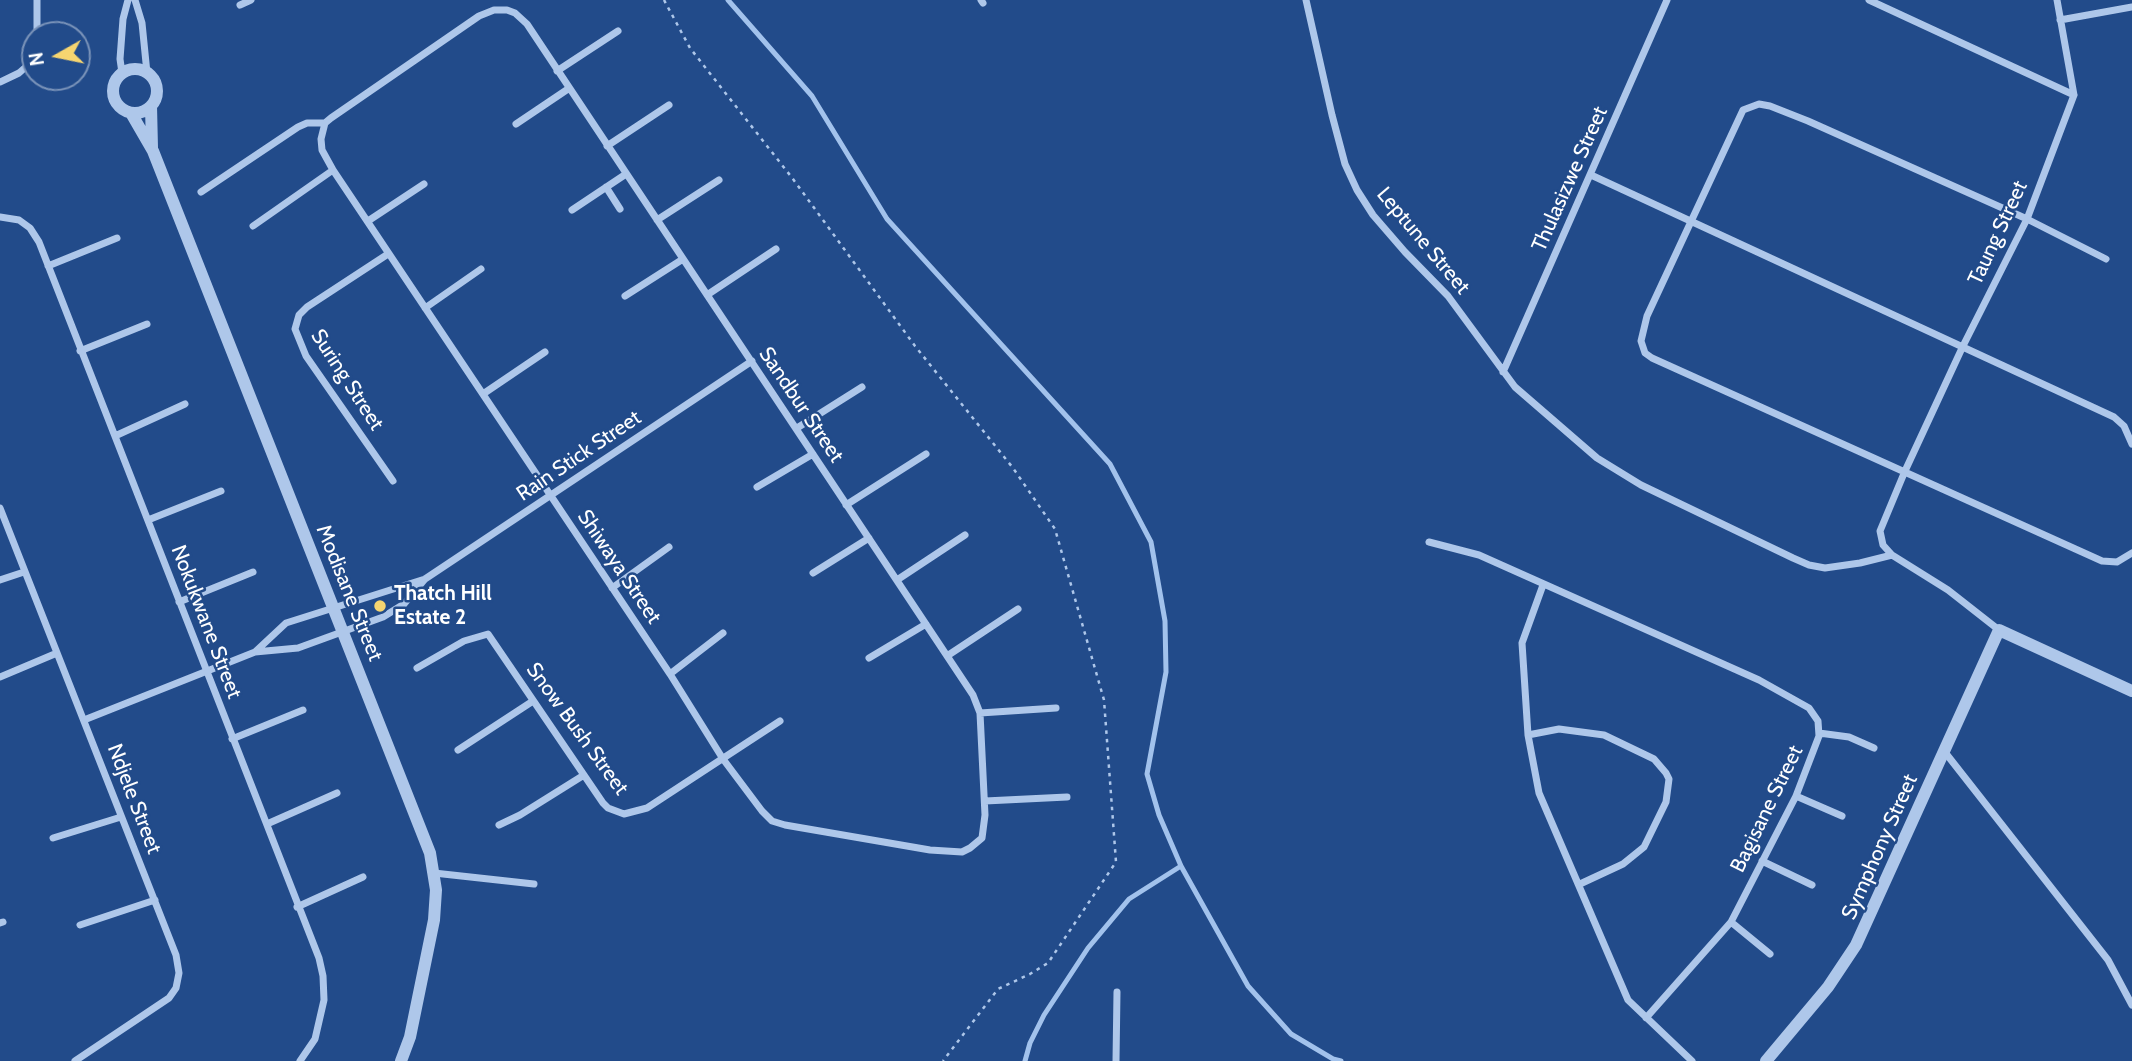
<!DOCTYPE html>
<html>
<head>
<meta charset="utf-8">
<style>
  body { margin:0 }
  #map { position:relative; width:2132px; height:1061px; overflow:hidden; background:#224b8a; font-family:Cabin,sans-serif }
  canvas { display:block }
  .north { position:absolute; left:21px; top:21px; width:70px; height:70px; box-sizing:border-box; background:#224b8a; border:2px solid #7a93b9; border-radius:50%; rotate:261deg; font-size:19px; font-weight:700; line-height:28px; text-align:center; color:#fff }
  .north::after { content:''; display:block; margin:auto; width:24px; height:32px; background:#f6d570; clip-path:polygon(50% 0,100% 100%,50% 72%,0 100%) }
</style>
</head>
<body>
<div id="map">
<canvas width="2132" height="1061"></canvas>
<div class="north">N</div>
</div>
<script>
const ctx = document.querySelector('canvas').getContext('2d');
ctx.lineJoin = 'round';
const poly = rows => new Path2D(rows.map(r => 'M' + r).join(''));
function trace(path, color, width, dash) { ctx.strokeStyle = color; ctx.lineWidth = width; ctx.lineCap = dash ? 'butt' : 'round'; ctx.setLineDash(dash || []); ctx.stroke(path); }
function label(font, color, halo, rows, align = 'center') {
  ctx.font = font + ' Cabin,sans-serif'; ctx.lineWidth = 5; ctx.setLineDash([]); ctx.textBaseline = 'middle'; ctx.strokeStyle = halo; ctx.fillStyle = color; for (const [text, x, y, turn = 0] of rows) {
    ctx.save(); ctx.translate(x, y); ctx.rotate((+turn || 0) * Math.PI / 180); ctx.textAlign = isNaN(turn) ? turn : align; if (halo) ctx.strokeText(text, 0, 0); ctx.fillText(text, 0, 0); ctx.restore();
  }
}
trace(poly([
  [728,0,812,96,887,219,1110,464,1151,542,1165,621,1166,672,1147,774,1159,815,1181,866,1248,986,1291,1034,1333,1059,1341,1061],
  [1025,1061,1030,1043,1044,1015,1088,948,1129,899,1181,866]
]), '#a2c2ec', 5);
trace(poly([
  [664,0,690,48,793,179,915,346,1013,468,1055,529,1104,700,1116,862,1048,963,1030,974,998,989,943,1061]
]), '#aec7ea', 2.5, [3.5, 5]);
trace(poly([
  [37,0,37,35],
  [135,0,142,23,147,73],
  [981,0,983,3],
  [1306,0,1332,115,1345,164,1357,190,1373,215,1405,252,1448,296,1515,387,1597,458,1641,485,1793,558,1809,565,1825,568,1860,563,1892,555],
  [1869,0,2074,95],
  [240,5,251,0],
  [494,10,507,10,515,13,527,24,973,695,980,713,985,815,982,838,970,848,962,852,930,850,785,825,772,821,762,811,723,759,670,674,333,170,322,150,321,139,325,123,331,118,479,16,494,10],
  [2060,20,2132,7],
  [557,71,618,31],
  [122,73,120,59,123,19,128,0],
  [0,82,19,73,28,65,35,46],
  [516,124,568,89],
  [607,146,669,105],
  [1591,175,2114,417,2124,426,2132,444],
  [606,187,620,209],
  [201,192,298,127,307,123,325,123],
  [572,210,626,174],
  [0,217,19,220,30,228,39,242,319,958,323,976,324,1000,315,1039,300,1061],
  [657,220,719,180],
  [368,221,424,184],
  [253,226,333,170],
  [388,254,307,307,299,315,295,329,306,356,393,481],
  [2106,259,2027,219,1808,121,1770,106,1759,104,1743,110,1647,316,1641,341,1645,353,1652,358,2102,561,2117,562,2132,553],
  [48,266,117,238],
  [707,295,776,249],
  [625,296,683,259],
  [425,308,481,269],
  [80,351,147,324],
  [1503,372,1667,0],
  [483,394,545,352],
  [797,428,862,387],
  [115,436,185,404],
  [757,487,813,454],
  [846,505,926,454],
  [0,508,176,955,179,973,176,988,169,998,75,1061],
  [148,520,221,491],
  [1429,542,1479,555,1759,680,1809,708,1818,721,1819,736,1796,796,1731,922,1646,1018],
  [813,573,869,538],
  [0,580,24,572],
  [897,580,965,535],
  [1543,585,1522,643,1528,735,1539,793,1628,1000,1692,1061],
  [612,588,669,547],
  [179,602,253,572],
  [1999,630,1948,590,1892,555,1883,545,1880,531,1905,471,1963,346,2027,219,2074,95,2057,0],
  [255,652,286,623,425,579,752,361],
  [947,656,1018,609],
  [869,658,926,624],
  [417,668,464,641,488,634,603,803,608,808,624,814,647,808,780,721],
  [670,674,723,633],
  [0,677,57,653],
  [980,713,1056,708],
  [84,720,255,652,298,648,383,617,404,604,425,579],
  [1819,733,1849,737,1874,748],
  [1528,735,1559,729,1604,735,1654,759,1666,773,1669,779,1666,802,1644,847,1623,864,1580,884],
  [232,739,303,710],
  [458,750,533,701],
  [1944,751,2108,960,2132,1005],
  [1796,796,1842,816],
  [985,801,1067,797],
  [267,824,337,793],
  [499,825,520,815,584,775],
  [53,838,121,817],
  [1762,861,1812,885],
  [434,873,534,884],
  [297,907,363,877],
  [1731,922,1770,954],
  [0,923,3,922],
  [80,925,155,900],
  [1116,1061,1117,992]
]), '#aec7ea', 7);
trace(poly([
  '113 91a22 22 0 1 1 44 0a22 22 0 1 1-44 0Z',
  [151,106,152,148],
  [131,113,153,151,430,853,436,890,434,920,410,1037,401,1061],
  [1766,1061,1828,987,1856,945,1999,630,2132,691]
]), '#aec7ea', 12);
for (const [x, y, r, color] of [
  [380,606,7,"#f6d570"]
]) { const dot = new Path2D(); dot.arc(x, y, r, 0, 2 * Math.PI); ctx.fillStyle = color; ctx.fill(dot); trace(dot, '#224b8a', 2.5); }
label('21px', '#fff', '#224b8a', [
  ["Thulasizwe Street",1570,179,-66],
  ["Taung Street",1998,233,-65],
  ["Leptune Street",1423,241,50],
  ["Suring Street",347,380,57],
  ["Sandbur Street",801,405,56],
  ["Rain Stick Street",579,456,-34],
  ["Shiwaya Street",619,567,56],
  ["Modisane Street",349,593,68],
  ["Nokukwane Street",206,622,69],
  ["Snow Bush Street",577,729,54],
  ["Ndjele Street",134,799,69],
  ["Bagisane Street",1767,809,-64],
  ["Symphony Street",1880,847,-66]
]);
label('bold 21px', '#fff', '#224b8a', [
  ["Thatch Hill",394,594],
  ["Estate 2",394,618]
], 'left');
</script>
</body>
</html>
